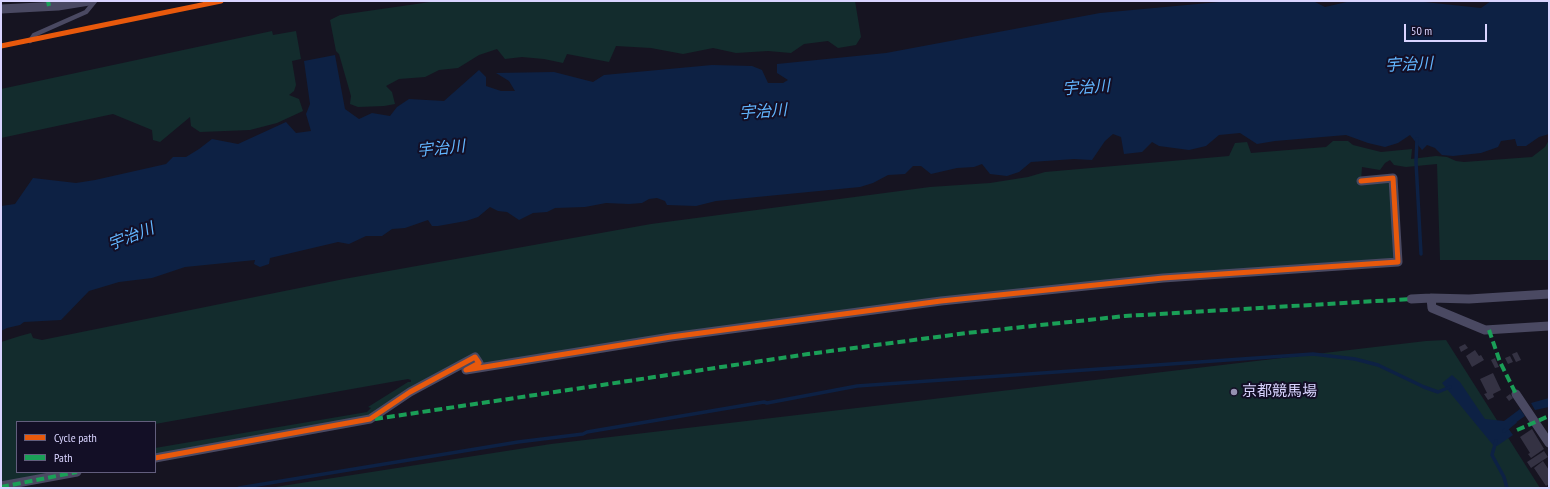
<!DOCTYPE html>
<html>
<head>
<meta charset="utf-8">
<style>
  body { margin:0 }
  #map { position:relative; width:1550px; height:489px; overflow:hidden; background:#161421; font-family:"PT Sans Narrow",sans-serif }
  canvas { display:block }
  .frame { position:absolute; inset:0; border:2px solid #d9d4ff; pointer-events:none }
  .legend { position:absolute; left:16px; top:421px; width:140px; height:52px; box-sizing:border-box; background:#130f26; border:1px solid #625e7d; margin:0; padding:5px 7px; list-style:none; font-size:12px; color:#d9d4ff }
  .legend li { display:flex; align-items:center; gap:8px; height:20px }
  .legend b { width:20px; border:1px solid #625e7d }
  .scale { position:absolute; left:1404px; top:24px; width:83px; height:18px; box-sizing:border-box; border:2px solid #d9d4ff; border-top:0; padding-left:5px; font-size:12px; line-height:14px; white-space:nowrap; color:#d9d4ff; -webkit-text-stroke:3px #130f26; paint-order:stroke }
</style>
</head>
<body>
<div id="map">
<canvas width="1550" height="489"></canvas>
<div class="frame"></div>
<ul class="legend">
<li><b style="height:5px;background:#e8590c"></b>Cycle path</li>
<li><b style="height:5px;background:#1a9f57"></b>Path</li>
</ul>
<div class="scale">50 m</div>
</div>
<script>
const ctx = document.querySelector('canvas').getContext('2d');
ctx.lineJoin = 'round';
function fillPath(path, color) { ctx.fillStyle = color; ctx.fill(path, 'evenodd'); }
const poly = rows => new Path2D(rows.map(r => 'M' + r).join(''));
function trace(path, color, width, dash) { ctx.strokeStyle = color; ctx.lineWidth = width; ctx.lineCap = dash ? 'butt' : 'round'; ctx.setLineDash(dash || []); ctx.stroke(path); }
function label(font, color, halo, rows, align = 'center') {
  ctx.font = font + ' "PT Sans Narrow","Noto Sans JP",sans-serif'; ctx.lineWidth = 4; ctx.setLineDash([]); ctx.textBaseline = 'middle'; ctx.strokeStyle = halo; ctx.fillStyle = color; for (const [text, x, y, turn = 0] of rows) {
    ctx.save(); ctx.translate(x, y); ctx.rotate((+turn || 0) * Math.PI / 180); ctx.textAlign = isNaN(turn) ? turn : align; if (halo) ctx.strokeText(text, 0, 0); ctx.fillText(text, 0, 0); ctx.restore();
  }
}
fillPath(poly([
  [437,1,855,1,861,37,856,45,838,48,828,41,804,44,791,53,768,51,736,53,713,48,683,54,651,48,616,46,609,62,567,54,563,63,544,59,522,57,505,59,497,49,479,55,458,68,439,70,425,77,399,79,386,86,392,92,395,104,384,106,358,107,350,104,351,96,339,54,336,51,330,20,340,15],
  [272,31,273,35,296,31,301,59,292,61,296,85,294,91,289,95,299,99,303,111,277,123,250,130,200,132,191,126,190,117,160,142,153,140,152,130,113,114,1,138,1,89],
  [1549,140,1549,260,1440,260,1437,164,1406,167,1394,165,1390,160,1385,163,1380,170,1362,167,1361,181,1393,178,1398,262,941,301,466,370,475,357,370,419,155,458,155,448,367,412,371,408,368,407,408,382,411,382,411,380,408,379,155,424,155,422,17,422,17,472,77,472,1,486,1,342,20,336,31,333,33,338,42,340,344,279,651,224,930,187,990,183,1028,177,1045,172,1229,156,1235,143,1247,142,1251,153,1326,147,1333,141,1348,141,1353,145,1381,152,1412,149,1411,159,1436,156,1447,157,1456,161,1464,162,1532,157,1545,147],
  [1446,340,1540,488,269,488,551,444,1426,341]
]), '#132c2d');
fillPath(poly([
  [1230,1,1269,2,1313,1,1325,7,1351,1,1415,1,1481,8,1491,1,1549,1,1549,134,1539,137,1526,146,1517,146,1515,139,1501,141,1498,147,1481,153,1453,156,1442,155,1435,148,1427,145,1422,150,1410,135,1398,143,1385,147,1368,143,1346,135,1275,141,1257,144,1240,133,1219,135,1206,146,1189,150,1159,146,1152,142,1142,152,1124,154,1121,137,1113,134,1105,141,1092,160,1074,159,1031,162,1019,172,1007,176,990,174,982,164,974,167,957,168,931,174,921,166,913,166,905,174,888,175,873,183,860,187,716,201,696,206,667,205,665,201,657,198,649,199,642,203,629,204,606,203,585,207,555,208,547,212,533,213,519,220,507,212,498,211,490,207,478,217,466,221,438,226,432,226,428,220,405,228,392,229,382,236,366,236,349,244,338,242,270,258,269,264,260,267,254,264,255,260,185,267,152,278,119,282,89,291,61,320,24,322,20,325,7,328,1,331,1,206,15,204,33,178,76,183,95,180,166,164,173,157,186,157,199,149,212,139,238,144,286,122,296,133,311,131,306,114,310,104,304,61,335,55,345,109,359,119,372,113,390,116,397,107,409,99,444,101,479,70,486,77,486,86,501,91,515,91,509,81,496,73,554,72,593,82,604,75,712,65,752,66,762,70,768,83,783,83,788,80,777,73,777,64,886,53,1100,13],
  [1452,375,1460,382,1485,419,1504,421,1520,409,1525,416,1508,428,1513,435,1497,446,1493,445,1442,383],
  [1549,398,1549,407,1535,410,1531,403]
]), '#0d2144');
trace(poly([
  [1417,139,1416,162,1421,254],
  [1504,431,1515,422],
  [1496,441,1492,455,1504,477,1507,488],
  [239,488,518,442,583,434,587,432,764,402,767,403,857,386,1313,354,1355,359,1378,365,1424,387,1438,392,1450,387]
]), '#0d2144', 3.5);
fillPath(poly([
  [1465,344,1468,348,1461,352,1459,347],
  [1475,350,1479,356,1481,355,1484,360,1472,367,1466,356],
  [1517,352,1521,360,1516,362,1512,354],
  [1510,356,1513,362,1508,364,1505,358],
  [1495,358,1499,367,1495,368,1491,360],
  [1493,373,1501,390,1493,394,1494,397,1488,400,1484,394,1487,393,1480,379],
  [1510,394,1513,398,1509,401,1506,397],
  [1532,429,1544,449,1531,458,1528,454,1530,453,1520,437],
  [1544,451,1548,457,1531,468,1527,462],
  [1543,461,1549,470,1549,484,1546,486,1534,468]
]), '#343243');
trace(poly([
  [30,41,34,35,86,12,95,1]
]), '#4a4962', 4.5);
trace(poly([
  [1,9,58,6,89,1],
  [1431,298,1432,308,1485,330,1549,326],
  [1411,299,1431,298,1469,299,1549,294],
  [1516,394,1549,443],
  [155,458,370,419,410,392,475,357,479,363,466,370,671,337,941,301,1163,278,1398,262,1393,178,1361,181],
  [1,486,77,472]
]), '#4a4962', 9);
trace(poly([
  [48,1,49,6],
  [1489,330,1500,362,1516,394],
  [375,419,808,354,967,333,1125,316,1411,299],
  [1517,430,1549,416],
  [1,487,77,472]
]), '#1a9f57', 4, [8, 4]);
trace(poly([
  [1,46,221,1],
  [155,458,370,419,410,392,475,357,479,363,466,370,671,337,941,301,1163,278,1398,262,1393,178,1361,181]
]), '#e8590c', 5);
for (const [x, y, r, color] of [
  [1234,392,4,"#9591b1"]
]) { const dot = new Path2D(); dot.arc(x, y, r, 0, 2 * Math.PI); ctx.fillStyle = color; ctx.fill(dot); trace(dot, '#130f26', 1.5); }
label('15px', '#d9d4ff', '#130f26', [
  ["京都競馬場",1242,392]
], 'left');
label('italic 16px', '#62b6ff', '#130f26', [
  ["宇治川",1409,65,-3],
  ["宇治川",1086,88,-4],
  ["宇治川",763,112,-4],
  ["宇治川",441,149,-6],
  ["宇治川",131,237,-22]
]);
</script>
</body>
</html>
